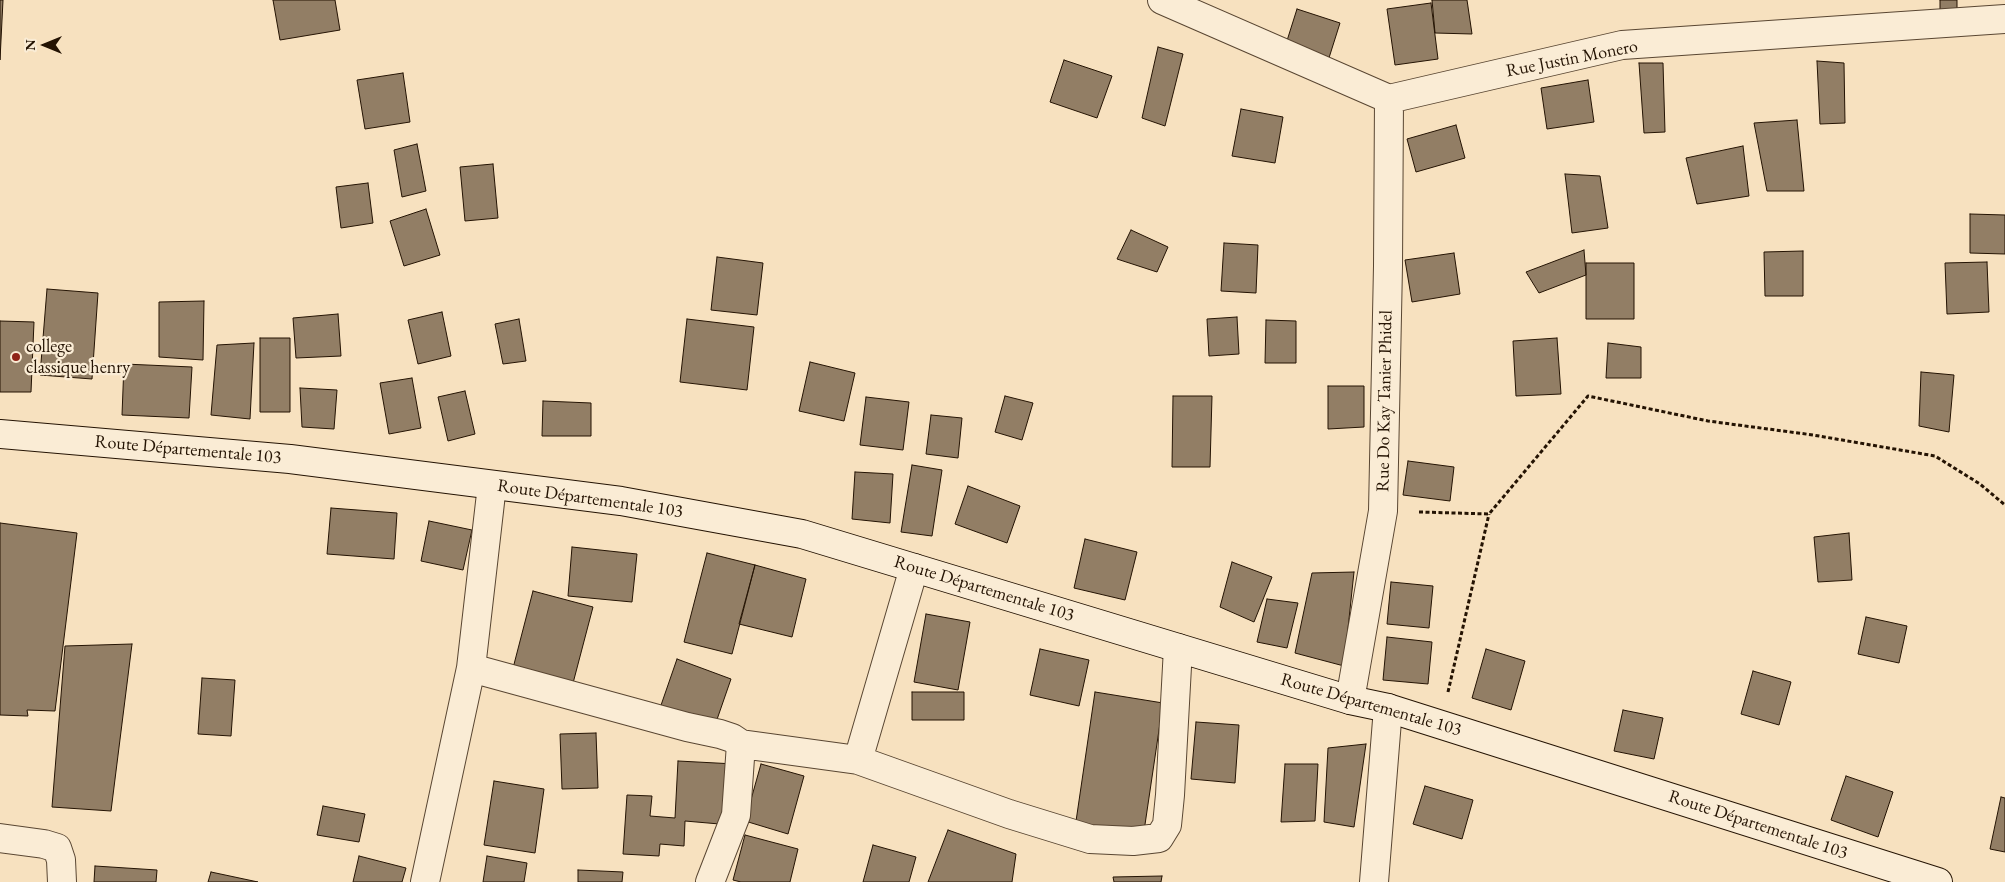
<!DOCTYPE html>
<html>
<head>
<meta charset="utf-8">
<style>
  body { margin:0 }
  #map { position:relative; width:2005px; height:882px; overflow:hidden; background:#f7e1bf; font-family:"EB Garamond",serif }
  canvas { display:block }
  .north { position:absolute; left:20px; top:20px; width:50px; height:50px; -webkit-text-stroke:4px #faecd5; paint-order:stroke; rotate:270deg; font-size:14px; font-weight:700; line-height:20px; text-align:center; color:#241303 }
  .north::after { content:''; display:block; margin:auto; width:18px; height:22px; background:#241303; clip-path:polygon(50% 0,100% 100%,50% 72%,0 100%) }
</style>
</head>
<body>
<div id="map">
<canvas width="2005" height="882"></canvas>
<div class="north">N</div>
</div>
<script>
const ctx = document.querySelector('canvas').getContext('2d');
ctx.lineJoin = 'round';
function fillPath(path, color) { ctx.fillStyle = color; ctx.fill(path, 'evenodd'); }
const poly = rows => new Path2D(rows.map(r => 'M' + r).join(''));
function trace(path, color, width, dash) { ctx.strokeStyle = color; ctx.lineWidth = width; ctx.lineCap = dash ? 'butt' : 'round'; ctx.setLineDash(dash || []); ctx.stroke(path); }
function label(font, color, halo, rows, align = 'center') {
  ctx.font = font + ' "EB Garamond",serif'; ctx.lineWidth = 4.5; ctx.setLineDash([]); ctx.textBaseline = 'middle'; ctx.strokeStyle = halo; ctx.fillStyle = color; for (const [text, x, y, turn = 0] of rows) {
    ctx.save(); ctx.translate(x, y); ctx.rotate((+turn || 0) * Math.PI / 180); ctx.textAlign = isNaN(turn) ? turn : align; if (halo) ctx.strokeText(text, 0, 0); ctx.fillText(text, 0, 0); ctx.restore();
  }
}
const building = poly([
  [0,0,3,0,0,60,0,0],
  [273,0,335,0,340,30,280,40,273,0],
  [1432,0,1467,0,1472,34,1435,33,1432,0],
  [1940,0,1957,0,1957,13,1940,13,1940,0],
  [1431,3,1438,59,1395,65,1387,9,1431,3],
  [1297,9,1340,23,1328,61,1285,47,1297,9],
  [1158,47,1183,54,1165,126,1142,118,1158,47],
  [1064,60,1112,76,1097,118,1050,102,1064,60],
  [1817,61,1844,63,1845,123,1820,124,1817,61],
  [1639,63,1663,63,1665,132,1644,133,1639,63],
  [403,73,410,122,365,129,357,80,403,73],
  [1588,80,1594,122,1547,129,1541,88,1588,80],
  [1241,109,1283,117,1275,163,1232,156,1241,109],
  [1797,120,1804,191,1767,191,1754,123,1797,120],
  [1456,125,1465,158,1416,172,1407,139,1456,125],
  [417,144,426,191,402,197,394,150,417,144],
  [1743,146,1749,196,1697,204,1686,158,1743,146],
  [493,164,498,218,465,221,460,167,493,164],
  [1565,174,1600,176,1608,228,1572,233,1565,174],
  [368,183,373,223,341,228,336,187,368,183],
  [426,209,440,255,404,266,390,221,426,209],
  [1970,214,2005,215,2005,254,1970,253,1970,214],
  [1131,230,1168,247,1157,272,1117,259,1131,230],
  [1224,243,1258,245,1256,293,1221,291,1224,243],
  [1584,250,1586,275,1539,293,1526,272,1584,250],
  [1803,251,1803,296,1765,296,1764,252,1803,251],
  [1454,253,1460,294,1412,302,1405,260,1454,253],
  [717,257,763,263,757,315,711,310,717,257],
  [1987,262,1989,312,1947,314,1945,263,1987,262],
  [1586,263,1634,263,1634,319,1586,319,1586,263],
  [47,289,98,293,92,379,40,375,47,289],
  [204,301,203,360,159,357,159,302,204,301],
  [442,312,451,356,418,364,408,320,442,312],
  [338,314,341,356,296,358,293,318,338,314],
  [1237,317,1239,354,1209,356,1207,319,1237,317],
  [519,319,526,361,503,364,495,324,519,319],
  [687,319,754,327,747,390,680,382,687,319],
  [1266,320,1296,321,1296,363,1265,363,1266,320],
  [0,321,34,322,31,392,0,392,0,321],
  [260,338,290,338,290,412,260,412,260,338],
  [1557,338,1561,394,1516,396,1513,341,1557,338],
  [254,343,250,419,211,415,217,345,254,343],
  [1608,343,1641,347,1641,378,1606,378,1608,343],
  [810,362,855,373,844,421,799,411,810,362],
  [124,364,192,367,189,418,122,415,124,364],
  [1921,372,1954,375,1949,432,1919,426,1921,372],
  [412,378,421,428,389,434,380,383,412,378],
  [1328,386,1364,386,1364,427,1328,429,1328,386],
  [300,388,337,390,334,429,302,427,300,388],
  [465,391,475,434,448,441,438,397,465,391],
  [1005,396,1033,403,1022,440,995,432,1005,396],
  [1173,396,1212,396,1210,467,1172,467,1173,396],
  [866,397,909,402,903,450,860,445,866,397],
  [543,401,591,403,591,436,542,436,543,401],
  [931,415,962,418,958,458,926,454,931,415],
  [1408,461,1454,467,1450,501,1403,495,1408,461],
  [912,465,942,470,932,536,901,532,912,465],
  [855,472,893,474,890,523,852,519,855,472],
  [968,486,1020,506,1007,543,955,524,968,486],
  [331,508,397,513,394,559,327,554,331,508],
  [429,521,472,530,463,570,421,561,429,521],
  [0,523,77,533,55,711,27,710,28,716,0,715,0,523],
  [1849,533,1852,580,1818,582,1814,537,1849,533],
  [1085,539,1137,552,1125,600,1074,588,1085,539],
  [572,547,637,554,632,602,568,596,572,547],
  [707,553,755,565,732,654,684,642,707,553],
  [1232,562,1272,577,1254,622,1220,607,1232,562],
  [755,565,806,579,792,637,739,624,755,565],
  [1354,572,1344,666,1295,653,1312,573,1354,572],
  [1391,582,1433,586,1429,628,1387,624,1391,582],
  [533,591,593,607,572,687,512,672,533,591],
  [1267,599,1298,603,1287,648,1257,642,1267,599],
  [926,614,970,622,958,690,914,682,926,614],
  [1866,617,1907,626,1899,663,1858,654,1866,617],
  [1387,637,1432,642,1428,684,1383,680,1387,637],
  [132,644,111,811,52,807,65,646,132,644],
  [1040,649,1089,660,1079,706,1030,695,1040,649],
  [1486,649,1525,661,1511,710,1472,698,1486,649],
  [677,659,731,679,713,731,659,711,677,659],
  [1753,671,1791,682,1779,725,1741,714,1753,671],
  [202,678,235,680,231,736,198,734,202,678],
  [912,692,964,692,964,720,912,720,912,692],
  [1095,692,1163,703,1143,838,1075,828,1095,692],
  [1623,710,1663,718,1654,759,1614,751,1623,710],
  [1196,722,1239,725,1235,783,1191,779,1196,722],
  [596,733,598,788,562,789,560,734,596,733],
  [1366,744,1354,827,1324,822,1328,748,1366,744],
  [678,761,735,764,731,825,685,821,684,846,660,844,659,856,623,854,627,795,652,796,650,816,675,818,678,761],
  [761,764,804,776,788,834,745,821,761,764],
  [1285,764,1318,764,1315,821,1281,822,1285,764],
  [1846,776,1893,792,1878,837,1831,820,1846,776],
  [494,781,544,789,535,853,484,845,494,781],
  [1425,786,1473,800,1462,839,1413,824,1425,786],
  [2001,797,2005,798,2005,852,1990,849,2001,797],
  [323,806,365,814,359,842,317,835,323,806],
  [948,830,1016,854,1012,882,928,882,948,830],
  [745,835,798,849,790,882,741,882,733,880,745,835],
  [873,845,916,857,909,882,863,882,873,845],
  [359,856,406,868,402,882,353,882,359,856],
  [487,856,527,863,524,882,483,882,487,856],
  [95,866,157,870,156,882,94,882,95,866],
  [578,870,623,872,622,882,578,882,578,870],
  [211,872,258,882,208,882,211,872],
  [1162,876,1161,882,1114,882,1113,877,1162,876]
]);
fillPath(building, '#927e65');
trace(building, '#241303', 1);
const minor = poly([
  [1162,0,1389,99,1622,45,2005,19],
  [471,668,687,727,720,734,732,738,741,744,736,815,710,882],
  [1350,700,1383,511,1388,266,1389,99],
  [741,744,858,760,914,568],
  [858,760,1009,814,1090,839,1133,841,1159,838,1167,825,1170,795,1178,648],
  [0,838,44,844,57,848,61,860,62,882],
  [425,882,471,668,492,485],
  [1374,882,1388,708]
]);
const secondary = poly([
  [0,434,290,459,621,501,802,534,1350,700,1388,708,1938,882]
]);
trace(minor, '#594632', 30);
trace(secondary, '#241303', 30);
trace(poly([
  [1419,512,1489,514,1588,396,1708,421,1813,435,1935,456,1980,484,2005,505],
  [1448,692,1489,514]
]), '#241303', 3, [4, 2.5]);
trace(minor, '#faecd5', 28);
trace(secondary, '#faecd5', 28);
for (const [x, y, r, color] of [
  [16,357,5,"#8f2418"]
]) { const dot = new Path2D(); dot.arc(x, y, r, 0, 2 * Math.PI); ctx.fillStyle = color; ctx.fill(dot); trace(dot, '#faecd5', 2); }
label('18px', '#241303', '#faecd5', [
  ["Rue Justin Monero",1572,59,-11],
  ["Rue Do Kay Tanier Phidel",1385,401,-89],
  ["Route Départementale 103",188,450,5],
  ["Route Départementale 103",590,499,8],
  ["Route Départementale 103",984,589,17],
  ["Route Départementale 103",1371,705,16],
  ["Route Départementale 103",1758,825,18]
]);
label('18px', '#241303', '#faecd5', [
  ["college",26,347],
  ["classique henry",26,368]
], 'left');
</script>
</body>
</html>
